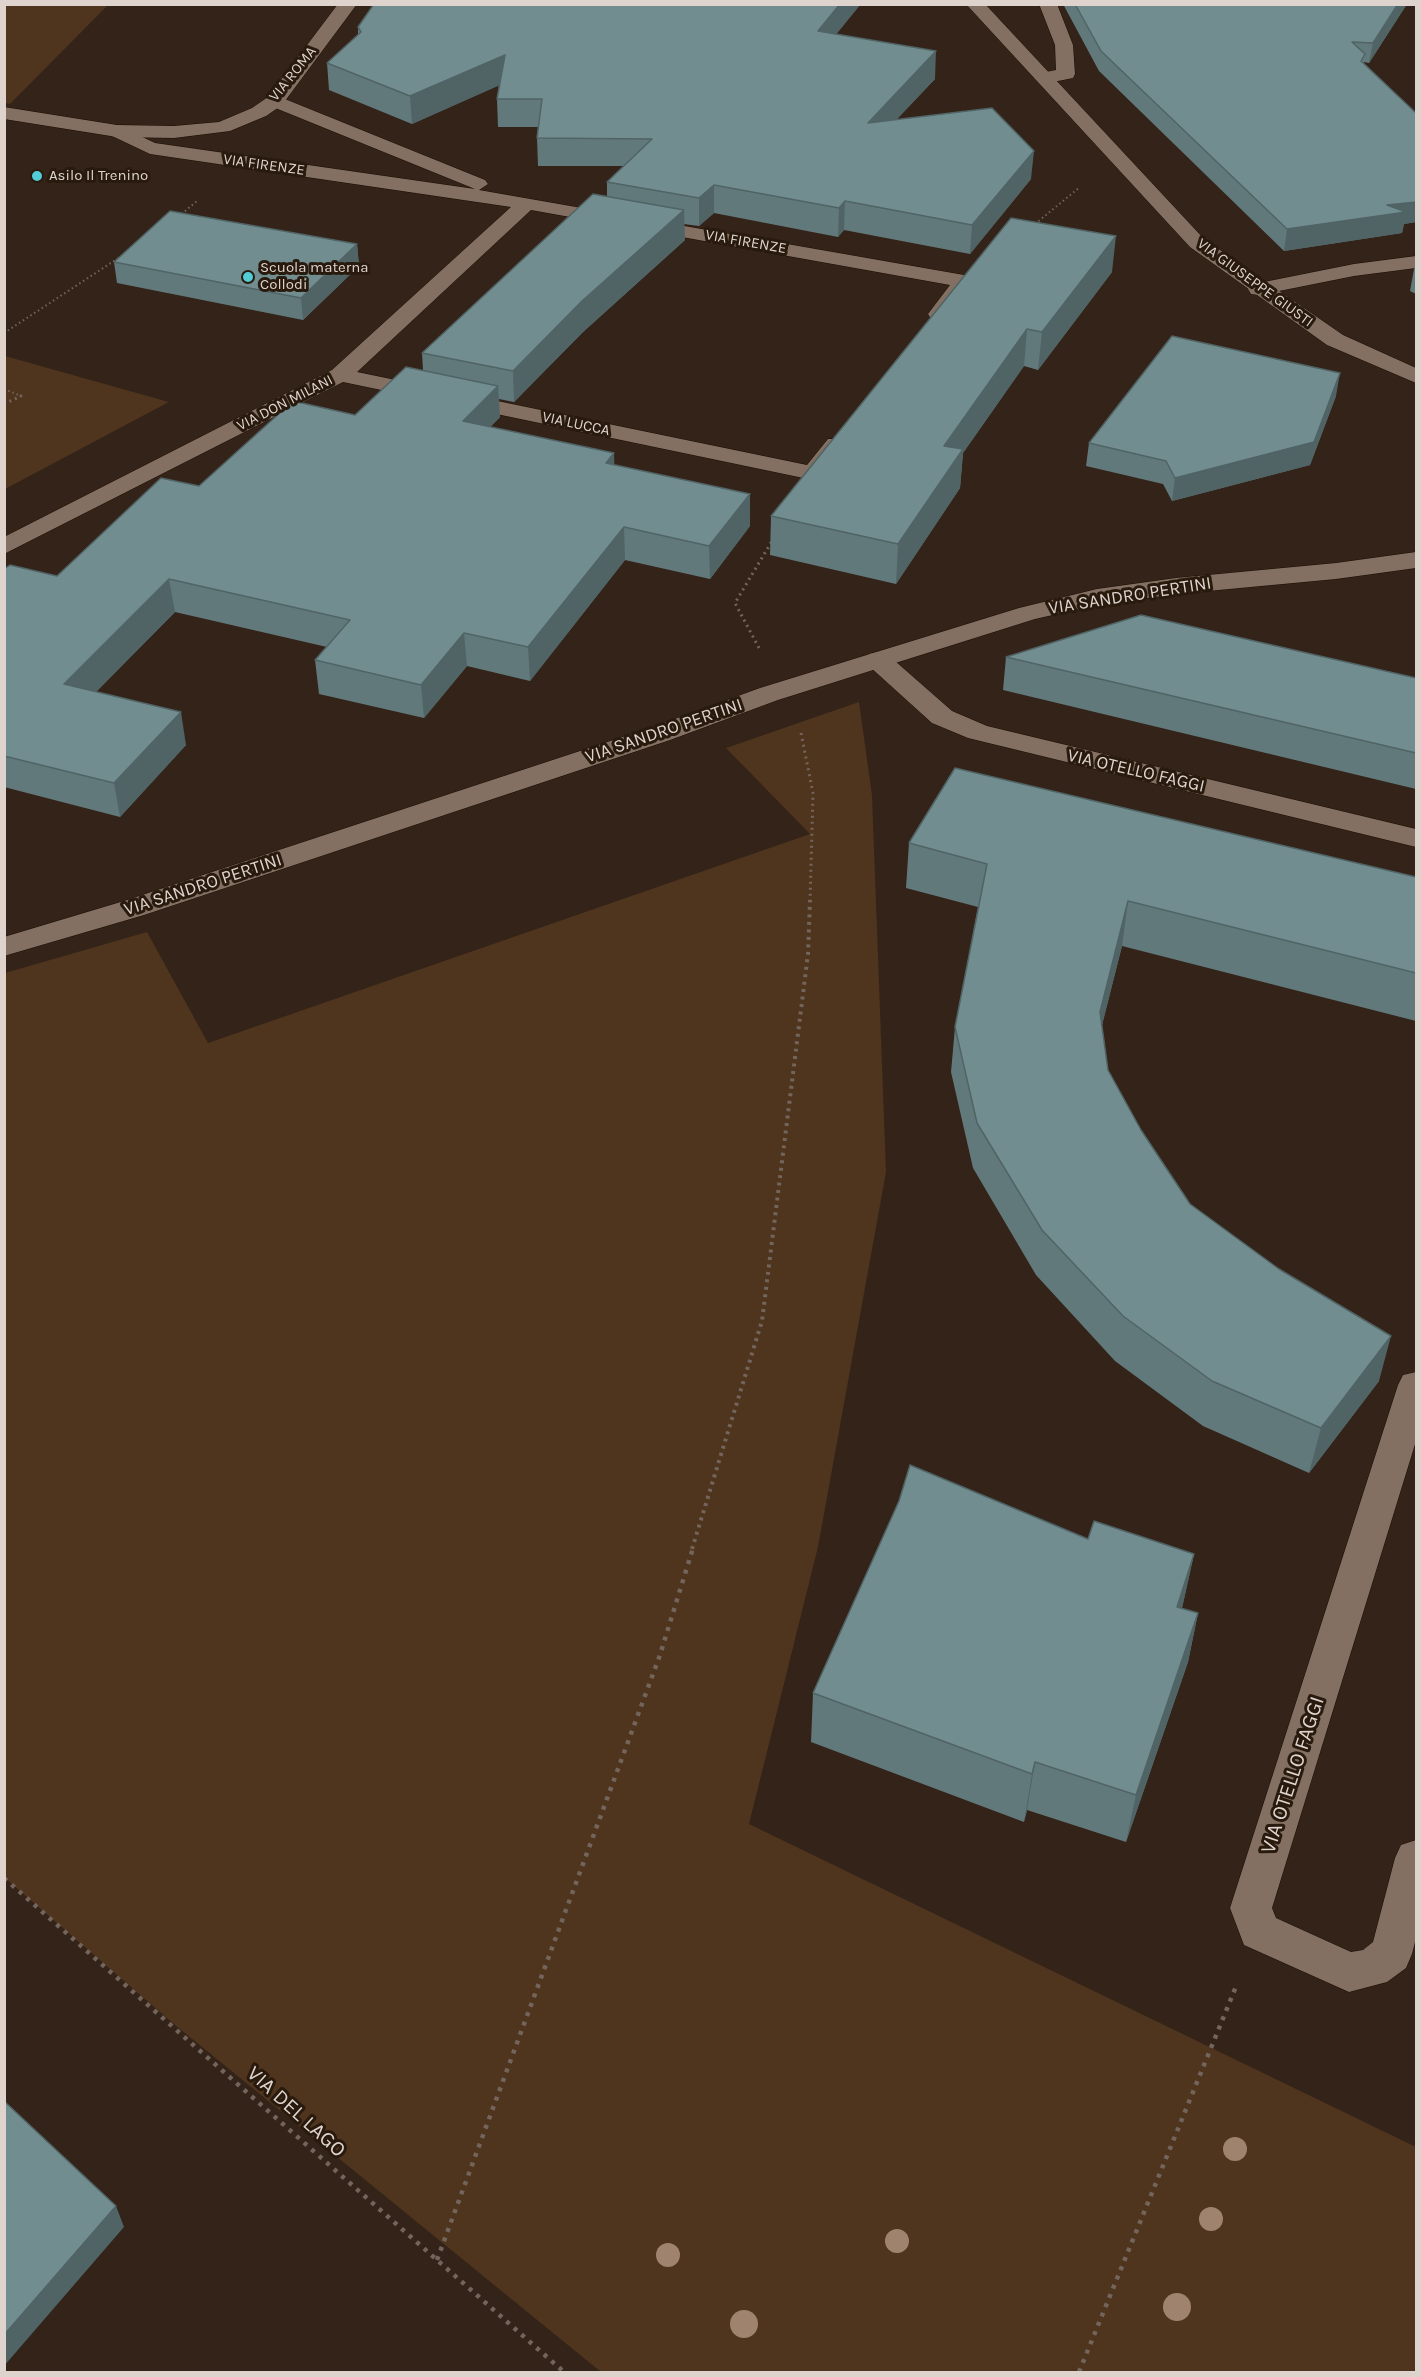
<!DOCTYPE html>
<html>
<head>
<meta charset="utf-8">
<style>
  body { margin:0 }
  #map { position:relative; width:1421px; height:2377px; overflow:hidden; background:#332318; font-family:Karla,sans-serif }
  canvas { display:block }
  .frame { position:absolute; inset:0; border:6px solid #dfd4cd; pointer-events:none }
</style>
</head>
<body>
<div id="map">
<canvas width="1421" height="2377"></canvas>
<div class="frame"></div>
</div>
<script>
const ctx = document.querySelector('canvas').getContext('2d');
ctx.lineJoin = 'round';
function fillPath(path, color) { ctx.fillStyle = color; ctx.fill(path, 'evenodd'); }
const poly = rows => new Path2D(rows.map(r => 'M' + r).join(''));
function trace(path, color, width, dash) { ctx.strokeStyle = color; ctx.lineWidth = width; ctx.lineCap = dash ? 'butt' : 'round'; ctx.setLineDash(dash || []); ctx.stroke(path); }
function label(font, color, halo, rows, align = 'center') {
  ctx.font = font + ' Karla,sans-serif'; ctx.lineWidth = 6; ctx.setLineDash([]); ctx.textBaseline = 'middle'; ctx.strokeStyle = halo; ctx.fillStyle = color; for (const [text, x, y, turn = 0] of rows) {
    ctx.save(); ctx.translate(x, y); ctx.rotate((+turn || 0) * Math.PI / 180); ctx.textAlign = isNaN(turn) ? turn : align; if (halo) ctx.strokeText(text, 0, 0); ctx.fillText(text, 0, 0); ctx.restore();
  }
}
fillPath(poly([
  [4,5,5,4,108,5,10,104,5,103],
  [5,356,169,402,5,489],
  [859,702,872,795,886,1172,818,1547,749,1824,1416,2147,1416,2372,601,2372,175,2025,5,1878,5,973,147,932,208,1043,810,834,726,748]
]), '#4f341e');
const street = poly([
  [1039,4,1057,4,1073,45,1075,74,1073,78,1043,84,1034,78,1036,74,1056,70,1055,45,1039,4],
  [275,95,485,180,488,184,479,190,964,275,972,276,975,281,947,319,939,321,931,319,928,314,950,285,531,210,357,372,807,465,828,439,844,439,848,444,821,478,813,480,343,382,4,554,4,537,332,370,511,207,150,154,110,135,107,131,117,125,155,143,475,189,268,105,265,101,268,97,275,95],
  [1416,256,1416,268,1354,276,1259,295,1251,294,1248,289,1251,284,1259,283,1354,264,1416,256],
  [878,652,887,654,952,711,987,726,1416,829,1416,847,968,738,932,723,869,666,865,660,869,654,878,652],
  [1416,1372,1416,1441,1272,1908,1276,1918,1351,1952,1363,1950,1373,1942,1395,1858,1401,1845,1416,1840,1416,1938,1412,1954,1406,1968,1387,1982,1349,1992,1244,1945,1230,1908,1398,1385,1403,1375,1416,1372]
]);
const secondary = poly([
  [338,4,357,4,282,105,266,116,230,131,174,138,117,137,4,119,4,107,117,125,174,126,219,122,252,108,268,97,338,4],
  [966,4,985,4,1204,239,1343,335,1416,368,1416,383,1327,345,1190,247,966,4],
  [1416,552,1416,568,1336,579,1176,594,1097,605,1035,619,778,700,670,740,144,915,4,956,4,937,124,901,650,728,760,688,1019,608,1097,589,1176,578,1336,563,1416,552]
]);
trace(street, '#1a0c03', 1);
trace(secondary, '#1a0c03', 1);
trace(poly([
  [178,217,197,201],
  [1035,224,1080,187],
  [4,333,120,257],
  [4,389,21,396]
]), '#73655c', 2, [1.5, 3]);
trace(poly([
  [4,404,21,396,17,394],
  [759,648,735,603,772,541],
  [801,733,813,793,810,902]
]), '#73655c', 3, [2, 4]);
trace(poly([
  [692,1549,762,1321,808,954,810,900]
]), '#73655c', 4, [3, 4.5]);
trace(poly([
  [4,1878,564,2372],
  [437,2260,660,1655,693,1548],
  [1079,2372,1237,1984]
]), '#73655c', 4.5, [4, 6]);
fillPath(street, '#837062');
fillPath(secondary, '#837062');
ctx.fillStyle = '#a0836e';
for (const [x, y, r] of [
  [1235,2149,12],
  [1211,2219,12],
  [897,2241,12],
  [668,2255,12],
  [1177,2307,14],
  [744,2324,14]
]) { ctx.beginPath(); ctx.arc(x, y, r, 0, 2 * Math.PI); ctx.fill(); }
fillPath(poly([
  [1063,4,1407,4,1369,63,1364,62,1364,63,1416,113,1416,222,1404,224,1402,233,1284,251,1099,71],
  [358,27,836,35,935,79,896,120,1031,179,970,254,844,230,838,237,714,213,699,226,684,224,685,240,583,332,514,402,499,399,500,417,490,427,614,453,614,465,750,526,710,579,625,560,530,681,467,666,424,718,319,694,315,660,327,647,175,612,96,692,186,745,120,817,4,787,4,569,57,576,199,486,355,415,423,370,422,353,607,196,607,182,623,166,538,166,537,138,538,127,498,127,497,99,499,85,412,124,329,90,327,63,358,35],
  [1011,218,1112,272,1038,370,1024,366,963,453,960,488,896,584,770,555,771,516],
  [357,244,359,266,303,320,117,283,114,262],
  [1416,262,1416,294,1410,291,1414,269],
  [1336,396,1310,465,1172,501,1163,484,1086,466,1089,443],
  [1006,657,1416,678,1416,789,1003,690],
  [909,843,1416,877,1416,1021,1122,946,1102,1025,1108,1070,1141,1130,1190,1204,1379,1381,1309,1473,1203,1426,1115,1361,1036,1275,973,1168,951,1072,955,1027,978,907,906,888],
  [1088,1539,1194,1554,1182,1608,1198,1613,1188,1662,1126,1842,1027,1810,1024,1822,811,1742,813,1693]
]), '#62797c');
fillPath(poly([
  [840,4,861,4,817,58,818,31],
  [1398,4,1407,4,1369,63,1373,43],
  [936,51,935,79,867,151,868,123],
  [505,55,507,82,412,124,410,96],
  [1034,151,1031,179,970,254,972,225],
  [714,185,714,213,699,226,699,198],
  [845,201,844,230,838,237,839,208],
  [1416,202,1416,222,1404,224,1402,233,1284,251,1287,229,1387,205],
  [684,210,685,240,583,332,514,402,513,371,582,301],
  [1116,236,1112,272,1038,370,1042,332],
  [357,244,359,266,303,320,301,298],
  [1027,329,1024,366,963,453,960,488,896,584,898,544,944,446],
  [1340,373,1336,396,1310,465,1172,501,1175,478],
  [498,386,500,417,465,453,463,421],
  [614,453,615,485,606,463],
  [750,494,750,526,710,579,709,546],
  [624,527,625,560,530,681,528,647],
  [169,579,175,612,71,717,64,684],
  [464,633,467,666,424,718,421,685],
  [181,712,186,745,120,817,114,783],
  [1128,901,1122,946,1094,1057,1100,1012],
  [1391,1336,1379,1381,1309,1473,1321,1428],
  [1194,1554,1183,1604,1167,1656,1177,1607],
  [1198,1613,1188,1662,1126,1842,1136,1795],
  [1035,1762,1027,1810,1024,1822,1032,1774],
  [116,2206,124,2227,4,2366,4,2335]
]), '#506365');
const building = poly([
  [374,4,840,4,818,31,936,51,868,123,992,108,1034,151,972,225,845,201,839,208,714,185,699,198,607,182,652,139,537,138,542,99,497,99,505,55,410,96,327,63,361,32,358,27,374,4],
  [1075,4,1398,4,1373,43,1352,42,1365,54,1361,61,1416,113,1416,202,1387,205,1406,212,1287,229,1101,51,1075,4],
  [593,194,684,210,582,301,513,371,422,353,593,194],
  [170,211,357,244,301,298,114,262,170,211],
  [1011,218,1116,236,1042,332,1027,329,944,446,963,449,898,544,771,516,1011,218],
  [1172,336,1340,373,1314,442,1175,478,1166,461,1089,443,1172,336],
  [406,367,498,386,463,421,614,453,606,463,750,494,709,546,624,527,528,647,464,633,421,685,315,660,350,620,169,579,64,684,181,712,114,783,4,756,4,569,10,565,57,576,161,478,199,486,293,401,355,415,406,367],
  [1141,615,1416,678,1416,753,1006,657,1141,615],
  [955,768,1416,877,1416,973,1128,901,1100,1012,1108,1070,1141,1130,1190,1204,1279,1269,1391,1336,1321,1428,1212,1381,1123,1316,1042,1230,977,1123,955,1027,987,864,909,843,955,768],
  [910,1465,1088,1539,1094,1521,1194,1554,1177,1607,1198,1613,1136,1795,1035,1762,1032,1774,813,1693,899,1501,910,1465],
  [4,2101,116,2206,4,2335,4,2101]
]);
fillPath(building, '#728d90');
trace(building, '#506365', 1.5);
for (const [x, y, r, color] of [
  [37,176,6,"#52ccd5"],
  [248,277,6,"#52ccd5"]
]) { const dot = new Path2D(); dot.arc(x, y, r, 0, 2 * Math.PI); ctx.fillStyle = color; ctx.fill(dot); trace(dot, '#291a0e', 2); }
label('15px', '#dfd4cd', '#291a0e', [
  ["VIA ROMA",293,74,-51],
  ["VIA FIRENZE",264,165,8],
  ["VIA FIRENZE",746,242,10],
  ["VIA GIUSEPPE GIUSTI",1255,283,36],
  ["VIA DON MILANI",285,403,-27],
  ["VIA LUCCA",576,424,12]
]);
label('15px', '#dfd4cd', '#291a0e', [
  ["Asilo Il Trenino",49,176],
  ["Scuola materna",260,268],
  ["Collodi",260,285]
], 'left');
label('18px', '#dfd4cd', '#291a0e', [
  ["VIA SANDRO PERTINI",1130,596,-9],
  ["VIA SANDRO PERTINI",664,731,-19],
  ["VIA OTELLO FAGGI",1136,771,13],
  ["VIA SANDRO PERTINI",203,885,-18]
]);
label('21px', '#dfd4cd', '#291a0e', [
  ["VIA OTELLO FAGGI",1293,1775,-72],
  ["VIA DEL LAGO",296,2112,42]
]);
</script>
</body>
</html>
